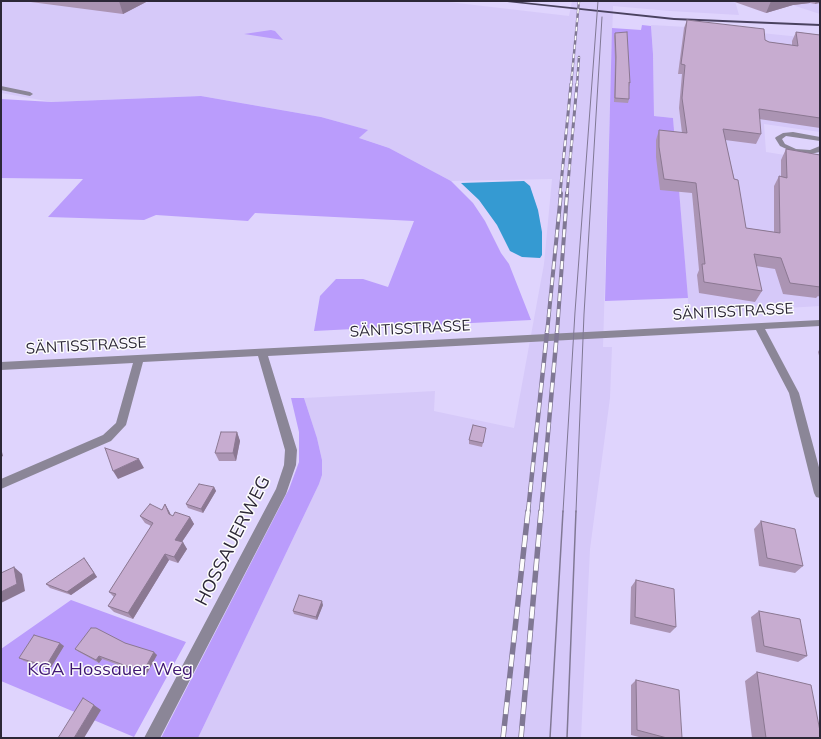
<!DOCTYPE html>
<html>
<head>
<meta charset="utf-8">
<style>
  body { margin:0 }
  #map { position:relative; width:821px; height:739px; overflow:hidden; background:#dfd4fd; font-family:Mulish,sans-serif }
  canvas { display:block }
  .frame { position:absolute; inset:0; border:2px solid #2c2737; pointer-events:none }
</style>
</head>
<body>
<div id="map">
<canvas width="821" height="739"></canvas>
<div class="frame"></div>
</div>
<script>
const ctx = document.querySelector('canvas').getContext('2d');
ctx.lineJoin = 'round';
function fillPath(path, color) { ctx.fillStyle = color; ctx.fill(path, 'evenodd'); }
const poly = rows => new Path2D(rows.map(r => 'M' + r).join(''));
function trace(path, color, width, dash) { ctx.strokeStyle = color; ctx.lineWidth = width; ctx.lineCap = dash ? 'butt' : 'round'; ctx.setLineDash(dash || []); ctx.stroke(path); }
function label(font, color, halo, rows, align = 'center') {
  ctx.font = font + ' Mulish,sans-serif'; ctx.lineWidth = 3; ctx.setLineDash([]); ctx.textBaseline = 'middle'; ctx.strokeStyle = halo; ctx.fillStyle = color; for (const [text, x, y, turn = 0] of rows) {
    ctx.save(); ctx.translate(x, y); ctx.rotate((+turn || 0) * Math.PI / 180); ctx.textAlign = isNaN(turn) ? turn : align; if (halo) ctx.strokeText(text, 0, 0); ctx.fillText(text, 0, 0); ctx.restore();
  }
}
fillPath(poly([
  [1,1,440,1,569,16,572,1,735,1,739,15,670,11,613,6,603,347,612,347,610,398,590,549,581,738,198,738,319,484,322,475,322,460,317,438,304,398,435,391,434,411,514,428,544,264,552,179,451,181,389,148,359,138,367,130,321,117,201,96,52,102,1,93],
  [780,1,820,1,820,14],
  [651,25,722,29,820,39,820,132,764,124,766,152,804,158,820,159,820,306,689,314,673,118,654,116,653,54]
]), '#d6c9f9');
fillPath(poly([
  [642,25,651,26,653,54,654,116,673,118,688,298,605,301,612,28,641,30],
  [271,30,275,31,283,40,244,34],
  [201,96,321,117,368,130,359,138,389,148,451,181,473,203,485,221,501,253,509,264,531,320,314,331,320,296,336,279,363,279,388,287,414,221,255,213,248,221,156,215,144,220,48,217,83,179,1,178,1,99,52,102],
  [291,398,304,398,317,438,322,460,322,475,319,484,198,738,161,738,289,489,299,462,299,432],
  [71,600,186,642,134,737,1,681,1,649]
]), '#ba9cfc');
fillPath(poly([
  [524,181,530,186,538,210,542,232,542,255,540,258,522,257,510,251,497,225,479,200,461,183]
]), '#359ad2');
fillPath(poly([
  [1,86,30,92,33,94,30,96,1,90,1,86],
  [793,132,820,137,820,141,786,136,782,139,785,144,796,149,810,150,820,146,820,152,810,154,795,153,780,146,775,138,776,137,783,133,793,132],
  [820,320,820,326,765,329,799,393,820,471,820,498,816,497,814,493,789,393,756,330,268,356,297,450,296,465,286,494,160,738,144,738,276,489,284,465,285,450,258,356,143,362,126,425,111,441,1,489,1,479,103,435,116,423,133,363,1,370,1,362,820,320]
]), '#8b8697');
fillPath(poly([
  [498,1,513,1,674,18,820,24,820,26,674,20,498,1]
]), '#4a425f');
trace(poly([
  [563,512,575,312,598,1],
  [576,512,584,314,602,17]
]), '#807894', 1);
trace(poly([
  [550,738,563,511],
  [567,738,576,511]
]), '#807894', 1.5);
const railFar4 = poly([
  [571,85,579,1],
  [577,85,579,57]
]);
const railFar3 = poly([
  [560,194,571,84],
  [567,194,577,84]
]);
const railFar2 = poly([
  [547,333,561,193],
  [557,333,567,193]
]);
const railFar1 = poly([
  [528,512,547,332],
  [541,512,557,332]
]);
const rail = poly([
  [503,738,528,511],
  [521,738,541,511]
]);
trace(railFar4, '#807894', 2.5);
trace(railFar3, '#807894', 3);
trace(railFar2, '#807894', 4);
trace(railFar1, '#807894', 4.5);
trace(rail, '#807894', 5.5);
trace(railFar4, '#fcfcfc', 1.5, [4.5]);
trace(railFar3, '#fcfcfc', 2, [6]);
trace(railFar2, '#fcfcfc', 2.5, [8]);
trace(railFar1, '#fcfcfc', 3, [10]);
trace(rail, '#fcfcfc', 4, [12]);
fillPath(poly([
  [23,1,148,1,123,14],
  [732,1,820,1,815,4,810,3,793,5,766,13],
  [687,20,765,40,769,42,792,45,792,41,796,32,820,35,820,128,759,119,761,134,756,144,725,140,746,228,774,232,774,186,779,176,781,177,781,160,786,149,820,155,820,297,818,296,816,298,783,294,775,269,756,266,762,291,755,302,699,293,697,275,699,270,692,193,660,190,656,157,656,140,659,130,682,133,679,108,682,74,678,74,684,28],
  [615,33,630,83,629,87,629,86,629,99,628,103,614,102,615,60,614,36],
  [820,348,820,359,818,352],
  [486,428,482,447,469,444,469,440],
  [237,432,240,441,236,461,219,461,215,453],
  [214,487,216,491,203,513,188,508,186,504],
  [165,504,171,515,173,516,190,517,194,524,182,542,187,549,178,563,169,560,133,619,114,612,108,606,114,597,109,592,151,526,145,523,140,516,162,510],
  [761,521,803,566,795,573,759,566,754,529],
  [87,562,97,577,71,595,50,588,46,584],
  [636,580,676,627,670,633,630,624,631,587],
  [323,605,317,620,294,614,293,611],
  [759,611,807,656,798,662,756,652,751,617],
  [125,643,157,655,146,675,102,659,99,663,79,652,75,649],
  [64,646,50,669,24,661,19,658],
  [757,672,820,738,752,738,745,681],
  [636,680,682,738,643,738,631,735,631,685]
]), '#ab94b3');
fillPath(poly([
  [120,1,148,1,123,14,119,1],
  [771,1,811,1,810,3,793,5,766,13],
  [816,1,820,1,820,3,815,4],
  [237,432,240,441,236,461,233,453],
  [1,448,3,456,1,457],
  [139,459,144,468,118,479,113,471],
  [214,487,216,491,203,513,201,509],
  [165,504,169,511,173,520,169,514],
  [190,517,194,524,179,546,175,540],
  [183,542,187,549,178,563,174,557],
  [165,554,169,560,133,619,128,613],
  [84,558,87,562,97,577,71,595,67,592],
  [14,567,22,574,25,591,1,603,1,592],
  [322,601,323,605,317,620,316,617],
  [60,643,64,646,50,669,46,666],
  [154,652,157,655,146,675,143,672],
  [99,656,102,659,99,663,96,660],
  [94,705,101,710,84,738,74,738]
]), '#8b7892');
const building = poly([
  [687,20,764,29,765,40,769,42,798,46,796,32,820,35,820,118,759,109,761,134,723,129,734,179,738,180,746,228,780,233,779,176,787,178,786,149,820,155,820,287,790,283,781,258,754,254,762,291,704,282,702,264,705,264,696,183,664,179,659,147,659,130,687,133,682,98,685,65,681,64,687,20],
  [627,32,630,83,629,82,629,99,615,98,616,57,615,33,627,32],
  [473,425,486,428,483,443,469,440,473,425],
  [221,432,237,432,233,453,215,453,221,432],
  [105,448,139,459,113,471,105,448],
  [199,484,214,487,201,509,186,504,199,484],
  [150,504,162,510,165,504,169,514,173,516,175,512,190,517,175,540,183,542,174,557,165,554,128,613,108,606,116,594,109,592,153,523,140,516,150,504],
  [761,521,795,529,803,566,767,558,761,521],
  [84,558,94,573,67,592,46,584,84,558],
  [14,567,17,584,1,592,1,573,14,567],
  [636,580,674,589,676,627,635,617,636,580],
  [299,595,322,601,316,617,293,611,299,595],
  [759,611,800,619,807,656,764,646,759,611],
  [91,628,96,628,125,643,154,652,143,672,99,656,96,660,75,649,91,628],
  [34,635,60,643,46,666,19,658,34,635],
  [757,672,811,685,820,731,820,738,766,738,757,672],
  [636,680,679,690,682,738,667,738,637,730,636,680],
  [83,698,94,705,74,738,58,738,83,698]
]);
fillPath(building, '#c7acd0');
trace(building, '#8b7892', 1);
label('15px', '#2c2737', '#fcfcfc', [
  ["SÄNTISSTRASSE",733,312,-3],
  ["SÄNTISSTRASSE",410,329,-3],
  ["SÄNTISSTRASSE",86,346,-3]
]);
label('18px', '#2c2737', '#fcfcfc', [
  ["HOSSAUERWEG",233,541,-63]
]);
label('18px', '#3f1673', '#fcfcfc', [
  ["KGA Hossauer Weg",110,670]
]);
</script>
</body>
</html>
